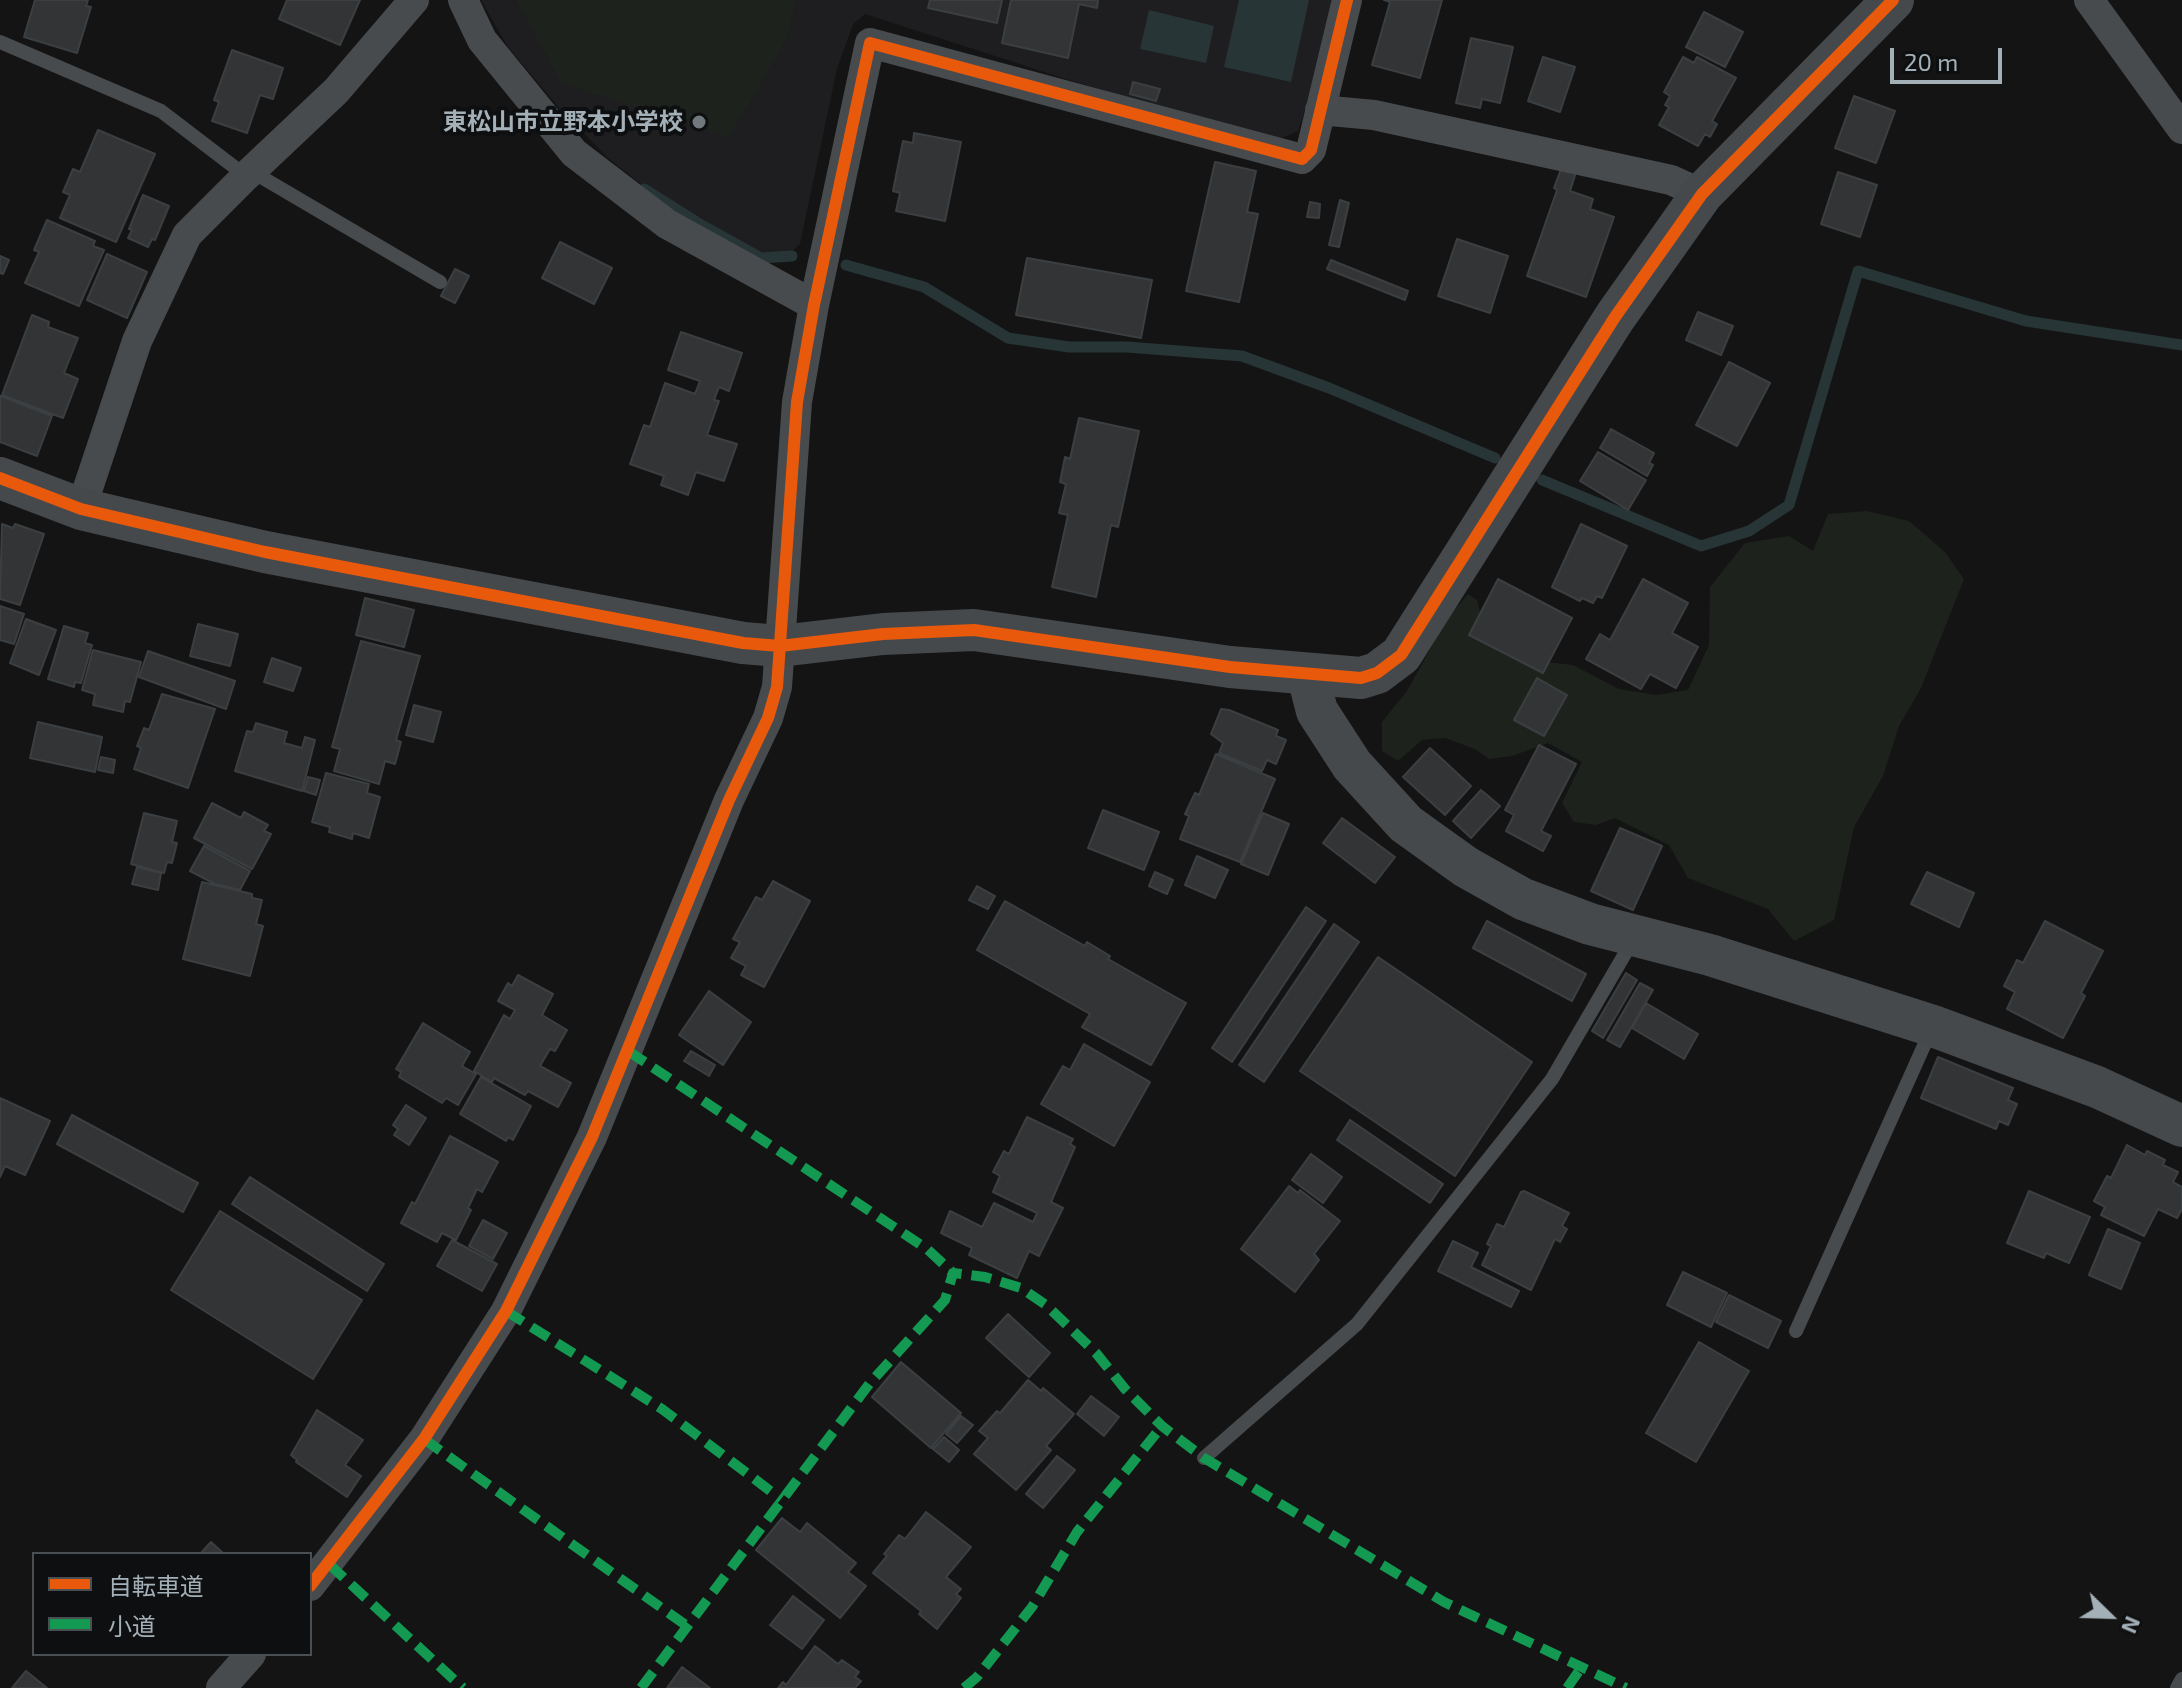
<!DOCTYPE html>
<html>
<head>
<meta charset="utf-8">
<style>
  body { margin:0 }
  #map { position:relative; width:2182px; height:1688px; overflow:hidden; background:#141414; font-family:"Exo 2","Noto Sans JP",sans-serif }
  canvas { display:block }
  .legend { position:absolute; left:32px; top:1552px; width:280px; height:104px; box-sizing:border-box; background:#0e0f10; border:2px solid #4a4f53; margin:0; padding:10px 14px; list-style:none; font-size:24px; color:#a4b0b7 }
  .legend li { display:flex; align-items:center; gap:16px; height:40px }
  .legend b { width:40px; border:2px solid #4a4f53 }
  .north { position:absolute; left:2070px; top:1576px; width:80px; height:80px; -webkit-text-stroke:6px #0e0f10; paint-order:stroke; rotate:113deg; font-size:22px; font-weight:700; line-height:32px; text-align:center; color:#a4b0b7 }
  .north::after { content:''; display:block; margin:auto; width:28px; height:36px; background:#a4b0b7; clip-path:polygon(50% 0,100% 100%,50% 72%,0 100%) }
  .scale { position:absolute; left:1890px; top:48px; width:112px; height:36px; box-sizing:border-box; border:4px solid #a4b0b7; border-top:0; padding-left:10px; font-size:24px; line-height:28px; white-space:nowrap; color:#a4b0b7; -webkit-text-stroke:6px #0e0f10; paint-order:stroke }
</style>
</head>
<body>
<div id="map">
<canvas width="2182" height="1688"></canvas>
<ul class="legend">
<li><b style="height:10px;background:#e8590c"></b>自転車道</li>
<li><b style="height:10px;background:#139951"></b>小道</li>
</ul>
<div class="north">N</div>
<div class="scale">20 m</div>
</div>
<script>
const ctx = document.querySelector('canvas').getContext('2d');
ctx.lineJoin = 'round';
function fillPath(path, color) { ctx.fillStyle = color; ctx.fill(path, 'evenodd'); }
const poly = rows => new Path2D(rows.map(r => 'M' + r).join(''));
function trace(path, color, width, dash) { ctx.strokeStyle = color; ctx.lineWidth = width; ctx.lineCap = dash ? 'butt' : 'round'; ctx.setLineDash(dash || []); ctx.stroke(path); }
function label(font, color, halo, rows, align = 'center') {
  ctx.font = font + ' "Exo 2","Noto Sans JP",sans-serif'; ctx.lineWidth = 8; ctx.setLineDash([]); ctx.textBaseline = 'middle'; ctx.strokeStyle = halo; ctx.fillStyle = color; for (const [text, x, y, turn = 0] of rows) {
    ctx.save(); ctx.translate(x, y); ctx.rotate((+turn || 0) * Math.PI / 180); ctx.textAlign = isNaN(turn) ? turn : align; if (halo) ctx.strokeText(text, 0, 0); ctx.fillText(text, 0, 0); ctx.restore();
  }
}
fillPath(poly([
  [481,0,1332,0,1308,101,1298,131,1273,142,1066,79,865,14,853,24,837,69,800,244,790,253,764,255,641,184,608,158,561,110,508,47]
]), '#1e1e20');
fillPath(poly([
  [516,0,796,0,787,37,729,137,562,83],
  [1867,511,1909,521,1945,552,1964,579,1921,688,1899,726,1883,776,1854,827,1834,920,1794,941,1768,909,1688,878,1669,845,1615,818,1596,825,1574,822,1562,803,1582,762,1548,743,1512,756,1489,759,1475,749,1445,738,1422,740,1398,761,1382,751,1382,722,1407,691,1448,617,1468,594,1477,600,1486,636,1537,661,1573,665,1619,689,1656,695,1688,690,1709,645,1710,587,1745,543,1789,536,1813,551,1828,514]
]), '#1d231c');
fillPath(poly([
  [1239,0,1309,0,1291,82,1224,67],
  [1149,10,1214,26,1206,63,1140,49]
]), '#273537');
trace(poly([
  [644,189,698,223,761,258,792,256],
  [846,265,924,287,1008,338,1069,347,1127,347,1242,356,1329,388,1495,458],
  [1542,480,1701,546,1749,531,1789,505,1858,271,2026,321,2182,345]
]), '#273537', 11);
const building = poly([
  [35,0,88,0,86,6,91,7,77,53,24,37,35,0],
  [287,0,360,0,340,45,279,19,287,0],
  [930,0,1002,0,997,23,928,8,930,0],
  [1011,0,1098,0,1097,8,1079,4,1068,58,1002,43,1011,0],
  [1384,0,1442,0,1420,78,1372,65,1390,2,1384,0],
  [1704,12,1743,32,1725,67,1686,47,1704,12],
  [1471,38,1513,47,1500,103,1482,99,1480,108,1456,103,1471,38],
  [232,50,283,68,273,99,260,95,247,133,212,121,219,102,214,100,232,50],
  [1543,57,1575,67,1560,112,1528,101,1543,57],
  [1683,57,1694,63,1697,57,1736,78,1712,121,1717,124,1710,137,1705,134,1698,146,1659,125,1669,107,1665,105,1670,96,1664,92,1683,57],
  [1133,82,1160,89,1156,101,1130,94,1133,82],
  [1854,96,1895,111,1876,163,1835,148,1854,96],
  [98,130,155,154,116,242,60,218,70,195,63,192,73,169,80,172,98,130],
  [914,133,961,142,945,221,896,211,900,193,893,191,903,141,913,143,914,133],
  [1215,162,1256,171,1247,212,1258,214,1239,302,1186,291,1215,162],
  [1561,169,1576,172,1570,191,1593,199,1590,209,1614,217,1586,297,1527,276,1557,190,1554,188,1561,169],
  [1838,172,1877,185,1860,237,1821,224,1838,172],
  [143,195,169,206,155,240,152,239,148,247,128,238,132,230,129,229,143,195],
  [1340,200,1349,203,1339,247,1329,245,1340,200],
  [1310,202,1320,204,1319,218,1307,217,1310,202],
  [47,220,95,241,93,246,104,250,79,306,25,283,39,252,34,250,47,220],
  [1457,239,1508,256,1490,313,1438,296,1457,239],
  [560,242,612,268,594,304,542,278,560,242],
  [107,254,147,272,127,318,87,300,107,254],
  [0,256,9,260,3,274,0,273,0,256],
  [1027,258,1152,280,1141,338,1016,315,1027,258],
  [1331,260,1408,291,1405,300,1327,269,1331,260],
  [455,269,469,276,455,303,441,296,455,269],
  [1698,312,1733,326,1721,355,1686,340,1698,312],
  [32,315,49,322,48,327,78,338,64,373,78,379,63,418,2,395,32,315],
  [681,332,742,353,729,391,719,387,714,400,719,401,707,435,737,444,724,481,696,472,688,495,661,485,664,476,630,464,644,425,650,427,665,383,695,394,700,381,668,370,681,332],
  [1729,362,1770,383,1737,446,1696,425,1729,362],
  [0,396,52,416,37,456,0,442,0,396],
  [1079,418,1139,431,1118,527,1111,525,1096,597,1052,587,1068,515,1059,513,1066,484,1060,482,1065,457,1070,459,1079,418],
  [1611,429,1654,453,1649,463,1653,465,1647,476,1600,448,1611,429],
  [1598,452,1646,480,1628,510,1580,481,1598,452],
  [2,524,13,528,15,524,44,534,20,605,0,599,2,524],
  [1581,524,1627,546,1602,598,1597,596,1593,603,1582,598,1580,601,1552,587,1581,524],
  [1498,579,1572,618,1543,673,1469,635,1498,579],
  [1643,579,1688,603,1672,633,1698,647,1676,688,1650,674,1641,689,1586,659,1600,634,1610,640,1643,579],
  [365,598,414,610,404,647,356,635,365,598],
  [0,606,24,614,14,644,0,640,0,606],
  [26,619,56,630,39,675,10,663,26,619],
  [198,624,238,634,230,666,190,656,198,624],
  [64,626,88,633,85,643,92,645,81,683,75,682,74,687,48,679,64,626],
  [361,641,420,656,396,740,401,742,395,764,385,761,379,784,334,771,340,749,332,747,361,641],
  [93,650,141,662,130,702,125,701,123,712,93,705,95,694,82,690,93,650],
  [148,651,235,681,226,709,139,677,148,651],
  [272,658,301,668,293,691,264,682,272,658],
  [1537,678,1567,695,1544,736,1514,720,1537,678],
  [162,694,215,709,188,788,134,769,141,748,137,746,144,728,149,730,162,694],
  [414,705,441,712,433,742,406,735,414,705],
  [1221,709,1229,710,1278,730,1276,736,1286,740,1276,764,1267,760,1262,771,1219,753,1223,743,1211,734,1221,709],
  [38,722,102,737,95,772,30,758,38,722],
  [256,723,287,732,284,743,302,748,305,737,315,740,302,791,235,771,247,731,253,732,256,723],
  [1539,745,1576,764,1541,831,1551,836,1543,851,1506,831,1514,815,1505,810,1539,745],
  [1430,748,1471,786,1445,815,1403,777,1430,748],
  [1216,754,1275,779,1240,862,1180,839,1189,816,1185,814,1195,793,1199,795,1216,754],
  [101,757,115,760,113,773,98,770,101,757],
  [326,773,369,784,367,793,380,797,369,838,353,833,352,839,329,832,330,827,312,822,326,773],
  [308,777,320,780,316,795,304,791,308,777],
  [1481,790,1500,806,1471,838,1453,821,1481,790],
  [212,803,241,818,244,812,268,825,264,831,271,834,252,869,194,838,212,803],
  [1103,810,1159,832,1144,870,1088,848,1103,810],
  [144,813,177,821,172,842,177,843,172,863,167,862,164,873,131,864,144,813],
  [1263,813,1289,824,1268,875,1241,864,1263,813],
  [1342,818,1395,857,1375,883,1323,843,1342,818],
  [1620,828,1662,846,1633,910,1591,891,1620,828],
  [204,846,250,871,240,890,215,884,190,871,204,846],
  [1197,856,1228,870,1215,898,1185,885,1197,856],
  [137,867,161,873,158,890,132,884,137,867],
  [1155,872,1173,880,1167,894,1149,886,1155,872],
  [1927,872,1974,893,1959,927,1911,904,1927,872],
  [773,881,810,901,764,987,741,975,746,966,731,958,740,942,733,939,756,897,762,900,773,881],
  [202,882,252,894,252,898,262,900,256,924,263,926,250,976,183,959,202,882],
  [977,886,995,896,988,909,969,900,977,886],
  [1005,901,1085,946,1087,942,1110,956,1108,959,1186,1003,1151,1065,1082,1027,1090,1014,977,950,1005,901],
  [1306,907,1326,921,1232,1062,1212,1048,1306,907],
  [1487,921,1586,974,1572,1001,1473,948,1487,921],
  [2045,921,2103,951,2081,993,2085,996,2063,1038,2007,1009,2015,992,2004,986,2017,960,2023,963,2045,921],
  [1334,924,1359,942,1264,1082,1239,1065,1334,924],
  [1378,957,1532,1062,1455,1176,1300,1071,1378,957],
  [1626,973,1637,980,1603,1038,1592,1031,1626,973],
  [518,975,553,994,542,1015,567,1030,555,1051,550,1049,540,1066,571,1083,558,1107,528,1091,525,1095,494,1078,492,1082,474,1071,504,1015,510,1019,515,1010,498,1001,508,983,512,986,518,975],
  [1640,983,1653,990,1620,1047,1607,1040,1640,983],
  [709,991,751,1022,723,1065,679,1035,709,991],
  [1646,1003,1698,1034,1684,1059,1632,1028,1646,1003],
  [423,1023,470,1052,462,1066,476,1074,458,1105,446,1098,442,1103,399,1077,401,1072,396,1069,423,1023],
  [1084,1044,1150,1082,1114,1146,1041,1104,1063,1066,1070,1070,1084,1044],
  [691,1051,715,1065,709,1076,684,1061,691,1051],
  [1938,1057,2013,1088,2008,1100,2017,1104,2008,1125,1999,1121,1996,1129,1921,1098,1938,1057],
  [481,1077,531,1106,513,1140,508,1137,506,1141,460,1114,481,1077],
  [0,1098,50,1121,25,1175,5,1166,0,1177,0,1098],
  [406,1105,426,1118,409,1145,394,1135,398,1129,393,1125,406,1105],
  [72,1115,198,1183,183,1212,57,1144,72,1115],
  [1027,1117,1073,1139,1070,1144,1075,1147,1051,1202,1063,1208,1039,1256,1029,1251,1017,1278,969,1255,972,1248,941,1233,950,1211,982,1227,994,1203,1033,1222,1037,1213,993,1192,1000,1176,993,1172,1004,1151,1009,1154,1027,1117],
  [1350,1120,1443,1184,1430,1203,1337,1140,1350,1120],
  [450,1136,498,1162,482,1192,477,1189,468,1208,471,1210,456,1240,442,1233,437,1242,401,1223,412,1202,415,1204,450,1136],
  [2127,1145,2145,1155,2147,1151,2165,1160,2163,1165,2178,1172,2173,1182,2182,1187,2182,1209,2177,1218,2158,1209,2144,1236,2101,1215,2105,1207,2094,1201,2107,1176,2111,1178,2127,1145],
  [1311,1154,1342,1177,1323,1203,1292,1180,1311,1154],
  [250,1177,384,1264,367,1291,232,1204,250,1177],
  [1289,1186,1298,1193,1300,1190,1340,1221,1314,1254,1319,1260,1295,1292,1241,1249,1289,1186],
  [1524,1191,1569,1213,1562,1226,1567,1229,1560,1242,1555,1239,1531,1290,1482,1265,1491,1246,1487,1244,1497,1224,1504,1227,1521,1192,1524,1191],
  [2029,1191,2090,1217,2069,1263,2046,1253,2044,1258,2007,1243,2029,1191],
  [220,1211,362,1300,313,1379,171,1290,220,1211],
  [483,1220,507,1233,493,1259,469,1246,483,1220],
  [2108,1229,2140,1243,2121,1289,2089,1275,2108,1229],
  [452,1240,497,1264,482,1291,437,1266,452,1240],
  [1453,1241,1478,1253,1471,1267,1519,1291,1511,1307,1438,1271,1453,1241],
  [1683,1272,1727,1293,1711,1327,1667,1305,1683,1272],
  [1729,1295,1781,1321,1768,1348,1716,1322,1729,1295],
  [1008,1314,1050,1353,1029,1377,986,1338,1008,1314],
  [1699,1342,1749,1371,1696,1462,1646,1433,1699,1342],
  [901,1362,961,1413,931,1448,872,1397,901,1362],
  [1028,1380,1041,1391,1043,1388,1074,1414,1046,1446,1051,1450,1016,1490,974,1454,988,1438,979,1431,997,1411,1000,1413,1028,1380],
  [1091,1396,1119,1417,1104,1436,1077,1414,1091,1396],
  [317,1410,363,1440,345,1465,361,1476,347,1497,296,1462,297,1460,291,1455,317,1410],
  [961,1416,973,1425,957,1443,946,1434,961,1416],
  [944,1437,959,1450,949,1462,933,1449,944,1437],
  [1057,1456,1075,1470,1043,1508,1026,1494,1057,1456],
  [926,1512,971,1547,946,1577,961,1589,956,1594,961,1598,937,1629,919,1614,921,1611,873,1573,887,1556,884,1554,899,1535,905,1539,926,1512],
  [782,1518,800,1532,807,1523,856,1563,848,1572,866,1586,840,1618,756,1550,782,1518],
  [211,1542,224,1554,200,1554,211,1542],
  [793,1596,824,1620,802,1649,770,1625,793,1596],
  [815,1646,838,1664,842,1660,859,1672,855,1677,861,1681,855,1688,778,1688,783,1682,786,1685,815,1646],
  [682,1667,710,1688,667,1688,682,1667],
  [26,1671,47,1688,12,1688,26,1671]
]);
fillPath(building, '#333435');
trace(building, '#3c3f41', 2);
trace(poly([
  [0,42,161,111,246,176],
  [251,171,440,282],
  [1796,1331,1931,1030],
  [1204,1458,1357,1324,1552,1079,1633,940],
  [2177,1688,2182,1679]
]), '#484b4d', 14);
trace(poly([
  [463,0,482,40,574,153,667,224,814,305],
  [2089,0,2182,129],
  [1320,110,1374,115,1671,180,1702,194],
  [81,509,137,341,187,235,246,176,336,91,414,0],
  [310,1586,424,1439,506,1311,592,1137,729,800,768,718,777,687,797,402,814,305,870,43,1302,159,1311,150,1347,0],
  [221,1688,251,1654]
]), '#484b4d', 30);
trace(poly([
  [0,478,81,509,265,552,743,643,780,646,883,634,974,630,1230,667,1361,678,1377,673,1401,655,1615,317,1702,194,1893,0],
  [1308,676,1317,711,1352,765,1406,824,1466,867,1523,899,1590,924,1710,955,1933,1026,2097,1087,2182,1126]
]), '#46494c', 42);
trace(poly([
  [628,1051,927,1249,953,1273],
  [506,1311,662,1409,781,1499],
  [424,1439,687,1626],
  [329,1564,463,1688],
  [641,1688,870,1383,945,1300,953,1273,985,1277,1021,1288,1046,1305,1096,1353,1125,1389,1162,1426,1204,1458,1444,1602,1626,1688],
  [964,1688,977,1677,1032,1607,1077,1532,1162,1426],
  [1567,1688,1581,1668]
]), '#139951', 10, [20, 10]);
trace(poly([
  [0,478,81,509,265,552,743,643,780,646,883,634,974,630,1230,667,1361,678,1377,673,1401,655,1615,317,1702,194,1893,0],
  [310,1586,424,1439,506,1311,592,1137,729,800,768,718,777,687,797,402,814,305,870,43,1302,159,1311,150,1347,0]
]), '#e8590c', 12);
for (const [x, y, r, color] of [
  [699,122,8,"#72797e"]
]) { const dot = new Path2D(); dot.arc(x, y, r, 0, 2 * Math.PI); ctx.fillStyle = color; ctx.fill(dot); trace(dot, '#0e0f10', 3); }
label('bold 24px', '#a4b0b7', '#0e0f10', [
  ["東松山市立野本小学校",683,122]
], 'right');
</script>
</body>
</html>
